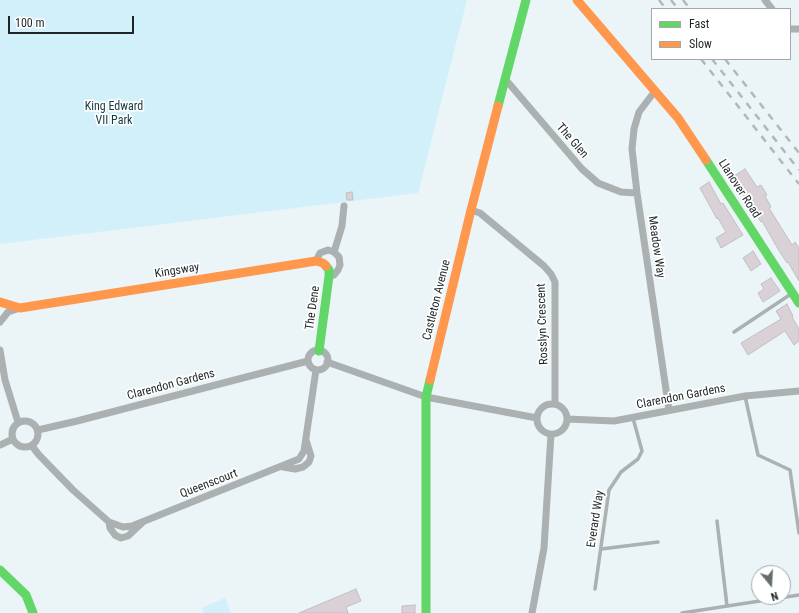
<!DOCTYPE html>
<html>
<head>
<meta charset="utf-8">
<style>
  body { margin:0 }
  #map { position:relative; width:799px; height:613px; overflow:hidden; background:#ebf4f7; font-family:"Roboto Condensed",sans-serif }
  canvas { display:block }
  .legend { position:absolute; left:651px; top:8px; width:140px; height:52px; box-sizing:border-box; background:#fff; border:1px solid #a5a8a9; margin:0; padding:5px 7px; list-style:none; font-size:12px; color:#1e2527 }
  .legend li { display:flex; align-items:center; gap:8px; height:20px }
  .legend b { width:20px; border:1px solid #a5a8a9 }
  .north { position:absolute; left:751px; top:565px; width:40px; height:40px; box-sizing:border-box; background:#fff; border:1px solid #a5a8a9; border-radius:50%; rotate:162deg; font-size:11px; font-weight:700; line-height:16px; text-align:center; color:#1e2527 }
  .north::after { content:''; display:block; margin:auto; width:14px; height:18px; background:#666d70; clip-path:polygon(50% 0,100% 100%,50% 72%,0 100%) }
  .scale { position:absolute; left:8px; top:16px; width:126px; height:18px; box-sizing:border-box; border:2px solid #1e2527; border-top:0; padding-left:5px; font-size:12px; line-height:14px; white-space:nowrap; color:#1e2527; -webkit-text-stroke:3px #fff; paint-order:stroke }
</style>
</head>
<body>
<div id="map">
<canvas width="799" height="613"></canvas>
<ul class="legend">
<li><b style="height:5px;background:#63d668"></b>Fast</li>
<li><b style="height:5px;background:#ff974d"></b>Slow</li>
</ul>
<div class="north">N</div>
<div class="scale">100 m</div>
</div>
<script>
const ctx = document.querySelector('canvas').getContext('2d');
ctx.lineJoin = 'round';
function fillPath(path, color) { ctx.fillStyle = color; ctx.fill(path, 'evenodd'); }
const poly = rows => new Path2D(rows.map(r => 'M' + r).join(''));
function trace(path, color, width, dash) { ctx.strokeStyle = color; ctx.lineWidth = width; ctx.lineCap = dash ? 'butt' : 'round'; ctx.setLineDash(dash || []); ctx.stroke(path); }
function label(font, color, halo, rows, align = 'center') {
  ctx.font = font + ' "Roboto Condensed",sans-serif'; ctx.lineWidth = 3.5; ctx.setLineDash([]); ctx.textBaseline = 'middle'; ctx.strokeStyle = halo; ctx.fillStyle = color; for (const [text, x, y, turn = 0] of rows) {
    ctx.save(); ctx.translate(x, y); ctx.rotate((+turn || 0) * Math.PI / 180); ctx.textAlign = isNaN(turn) ? turn : align; if (halo) ctx.strokeText(text, 0, 0); ctx.fillText(text, 0, 0); ctx.restore();
  }
}
fillPath(poly([
  [0,0,467,0,418,193,0,244],
  [225,598,231,613,204,613,201,608]
]), '#d2f0fa');
const building = poly([
  [745,169,757,187,761,185,767,195,765,196,771,207,769,208,792,245,795,242,799,248,799,281,788,262,787,263,778,249,762,221,761,222,742,193,744,191,734,176,745,169],
  [709,182,721,204,723,203,743,235,721,248,716,238,726,232,718,218,717,219,700,188,709,182],
  [352,192,353,200,347,200,346,193,352,192],
  [753,251,761,264,751,271,743,258,753,251],
  [771,278,780,291,763,302,758,293,764,289,761,284,771,278],
  [787,304,793,316,792,317,799,329,799,341,794,345,785,331,748,355,741,343,781,319,776,311,787,304],
  [356,589,361,601,346,607,348,613,299,613,356,589],
  [415,605,415,613,402,613,402,606,415,605]
]);
fillPath(building, '#dad1d7');
trace(building, '#bfc0c2', 1);
trace(poly([
  [734,332,791,294],
  [745,396,758,455,790,470,799,533],
  [717,521,727,606],
  [601,549,658,542],
  [595,589,609,490,621,472,638,459,642,451,633,418],
  [682,613,799,595]
]), '#abb0b1', 3.5);
trace(poly([
  [765,0,772,9],
  [790,29,799,29],
  [506,80,582,169,598,183,621,192,637,193],
  [655,91,639,112,634,129,632,149,637,193,669,410],
  [471,210,480,213,544,266,551,274,555,282,555,404],
  [334,252,342,226,344,206],
  [316,261,320,253,328,250,334,252,339,257,340,265,338,270,334,275,329,276],
  [0,322,8,312,20,308],
  [0,350,5,380,18,422],
  '308 360a10 10 0 1 1 20 0a10 10 0 1 1-20 0Z',
  [327,362,426,397,537,418],
  '537 419a15 15 0 1 1 30 0a15 15 0 1 1-30 0Z',
  [567,419,614,421,745,396,799,391],
  '12 434a13 13 0 1 1 26 0a13 13 0 1 1-26 0Z',
  [38,430,77,421,308,361],
  [0,445,13,439],
  [32,446,39,455,73,490,109,522,123,527,132,526,299,459,304,451,316,370],
  [283,467,295,469,303,467,309,462,311,456,306,440],
  [109,522,110,528,115,535,121,538,128,536,142,523],
  [532,613,544,548,551,434]
]), '#abb0b1', 7);
trace(poly([
  [498,106,526,0],
  [706,160,799,303],
  [319,351,329,276,329,270,326,266],
  [0,570,26,595,33,613],
  [426,613,426,397,430,380]
]), '#63d668', 9);
trace(poly([
  [577,0,678,118,706,160],
  [0,302,20,308,316,261,323,263,326,266],
  [430,380,471,210,498,106]
]), '#ff974d', 9);
trace(poly([
  [659,0,666,9],
  [671,0,678,9],
  [683,0,690,9],
  [701,59,799,184],
  [712,59,799,170],
  [725,59,799,153]
]), '#b2b8ba', 2.5, [7, 7]);
label('12px', '#143944', '#fff', [
  ["King Edward",114,107],
  ["VII Park",114,121]
]);
label('12px', '#1e2527', '#fff', [
  ["The Glen",572,141,49],
  ["Llanover Road",739,189,57],
  ["Meadow Way",656,247,82],
  ["Kingsway",177,271,-9],
  ["Castleton Avenue",437,300,-76],
  ["The Dene",313,308,-82],
  ["Rosslyn Crescent",543,324,-92],
  ["Clarendon Gardens",171,385,-15],
  ["Clarendon Gardens",681,397,-11],
  ["Queenscourt",209,484,-21],
  ["Everard Way",596,519,-81]
]);
</script>
</body>
</html>
